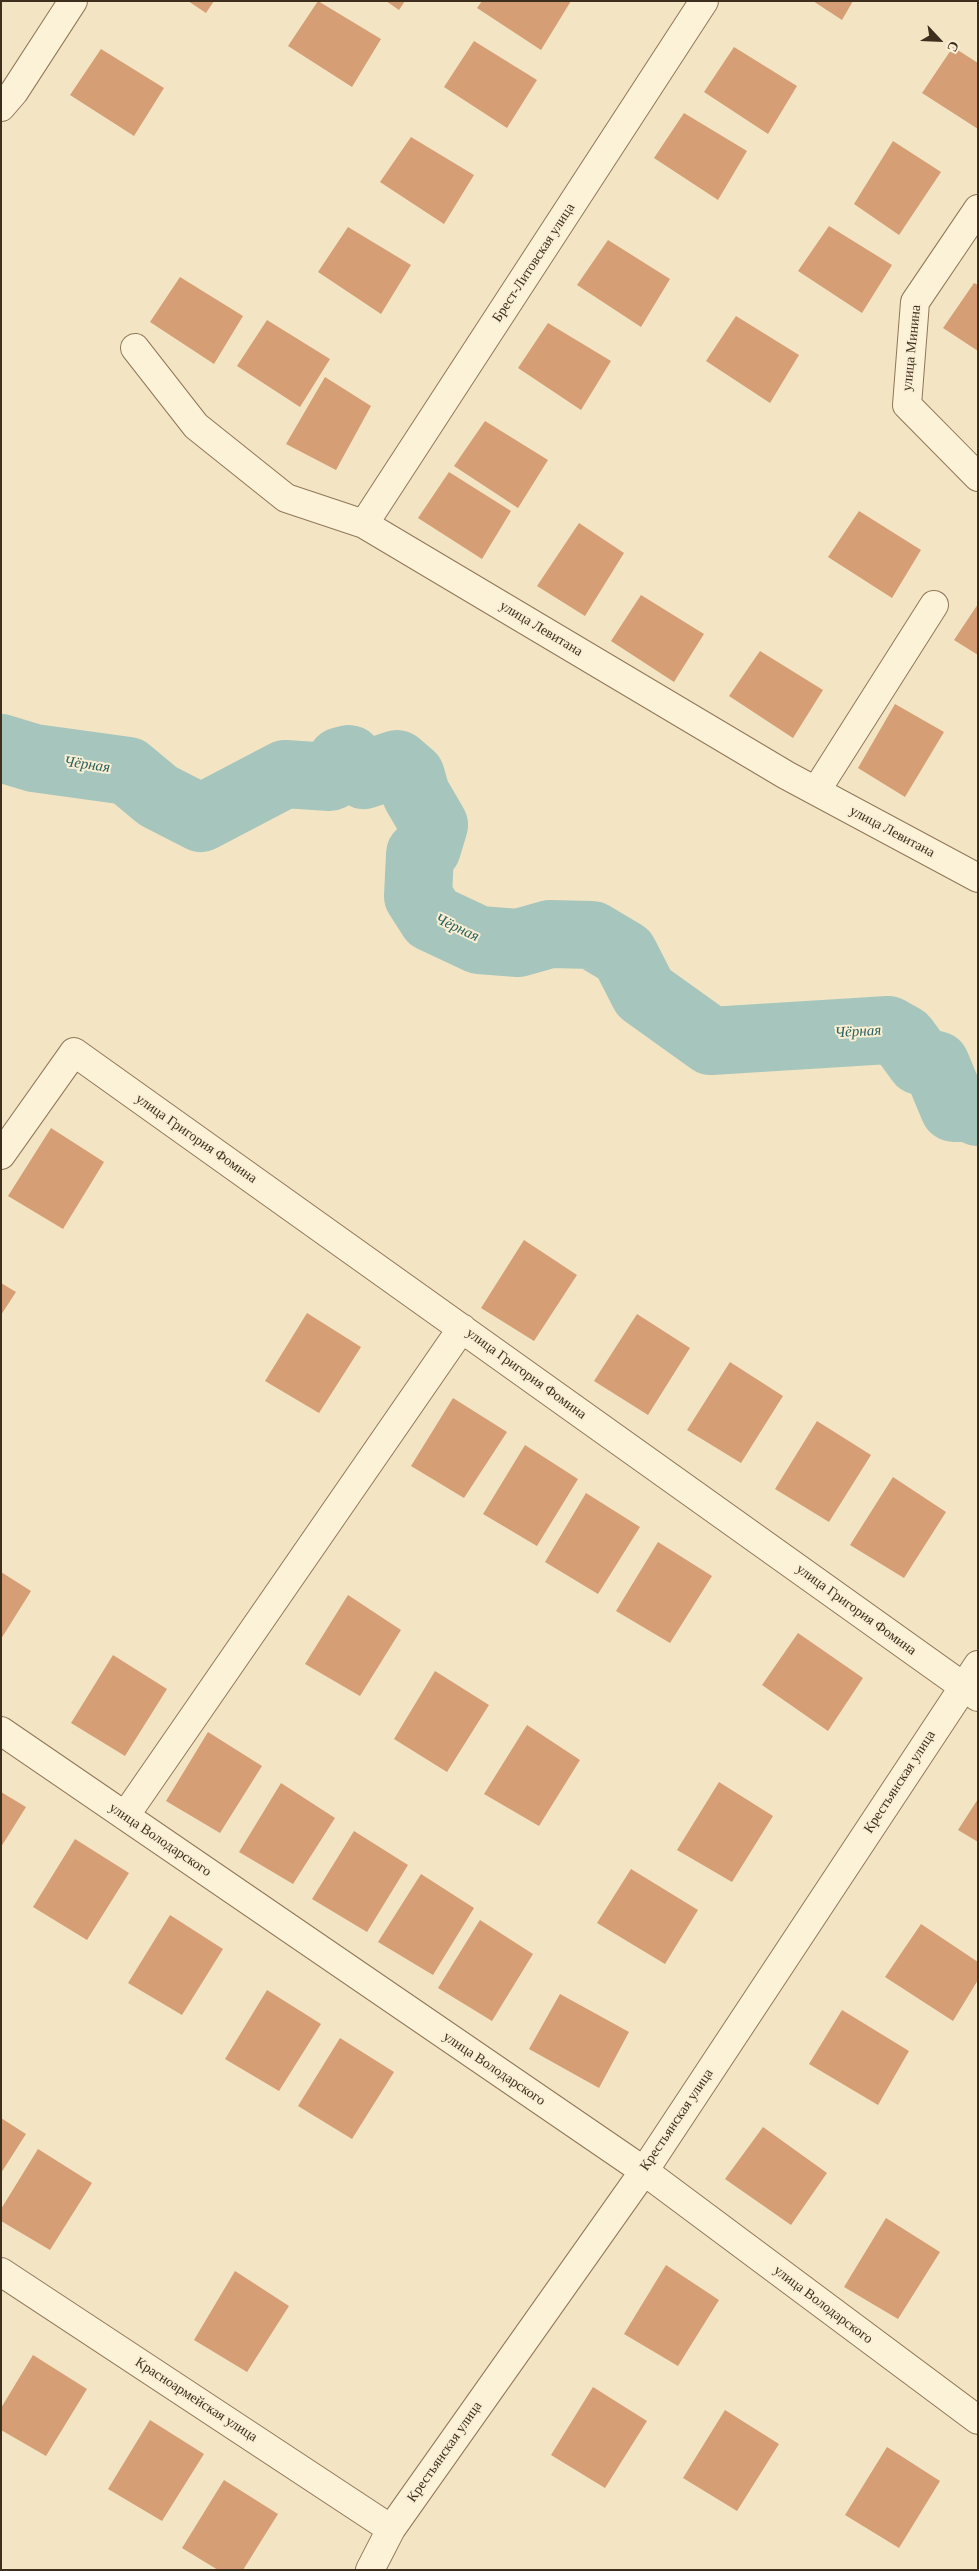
<!DOCTYPE html>
<html>
<head>
<meta charset="utf-8">
<style>
  body { margin:0 }
  #map { position:relative; width:979px; height:2571px; overflow:hidden; background:#f3e5c4; font-family:"Times New Roman",serif }
  canvas { display:block }
  .frame { position:absolute; inset:0; border:2px solid #3e2e1d; pointer-events:none }
  .north { position:absolute; left:914px; top:15px; width:50px; height:50px; -webkit-text-stroke:4px #f9efd4; paint-order:stroke; rotate:115deg; font-size:14px; font-weight:700; line-height:20px; text-align:center; color:#3e2e1d }
  .north::after { content:''; display:block; margin:auto; width:18px; height:22px; background:#3e2e1d; clip-path:polygon(50% 0,100% 100%,50% 72%,0 100%) }
</style>
</head>
<body>
<div id="map">
<canvas width="979" height="2571"></canvas>
<div class="frame"></div>
<div class="north">С</div>
</div>
<script>
const ctx = document.querySelector('canvas').getContext('2d');
ctx.lineJoin = 'round';
const poly = rows => new Path2D(rows.map(r => 'M' + r).join(''));
function trace(path, color, width, dash) { ctx.strokeStyle = color; ctx.lineWidth = width; ctx.lineCap = dash ? 'butt' : 'round'; ctx.setLineDash(dash || []); ctx.stroke(path); }
function fillPath(path, color) { ctx.fillStyle = color; ctx.fill(path, 'evenodd'); }
function label(font, color, halo, rows, align = 'center') {
  ctx.font = font + ' "Times New Roman",serif'; ctx.lineWidth = 4; ctx.setLineDash([]); ctx.textBaseline = 'middle'; ctx.strokeStyle = halo; ctx.fillStyle = color; for (const [text, x, y, turn = 0] of rows) {
    ctx.save(); ctx.translate(x, y); ctx.rotate((+turn || 0) * Math.PI / 180); ctx.textAlign = isNaN(turn) ? turn : align; if (halo) ctx.strokeText(text, 0, 0); ctx.fillText(text, 0, 0); ctx.restore();
  }
}
trace(poly([
  [1,748,34,758,128,771,158,796,201,818,285,774,330,777,341,761,349,759,353,767,364,775,397,764,411,776,416,794,434,825,427,848,420,854,418,896,432,918,479,940,518,943,550,934,592,935,624,954,644,993,711,1041,888,1030,904,1039,920,1061,936,1065,954,1108,970,1108,978,1112]
]), '#a6c6bd', 68);
fillPath(poly([
  [188,1,214,1,206,13],
  [318,1,381,39,352,87,288,46],
  [386,1,405,1,399,10],
  [482,1,571,1,541,50,477,8],
  [813,1,853,1,842,20],
  [474,41,537,80,507,128,444,87],
  [734,47,797,86,768,134,704,92],
  [953,47,978,63,978,129,922,93],
  [101,49,164,88,134,136,70,95],
  [684,113,747,151,718,200,654,158],
  [411,137,474,175,444,224,380,182],
  [893,141,941,172,899,235,854,204],
  [829,226,892,265,862,313,798,271],
  [348,227,411,265,381,314,318,272],
  [608,240,670,279,641,327,577,285],
  [180,277,243,316,214,364,150,322],
  [974,283,978,285,978,351,943,328],
  [736,316,799,355,770,403,706,361],
  [267,320,330,359,300,407,237,366],
  [548,323,611,361,581,410,518,368],
  [325,377,371,406,336,470,286,444],
  [485,421,548,460,518,508,454,466],
  [449,472,511,511,482,559,418,518],
  [859,511,921,550,892,598,828,557],
  [579,523,624,553,585,616,537,586],
  [641,595,704,634,674,682,611,641],
  [978,604,978,655,954,640],
  [760,651,823,690,793,738,729,696],
  [895,704,944,732,905,797,858,768],
  [51,1128,104,1162,63,1229,8,1196],
  [524,1240,577,1275,534,1341,481,1308],
  [1,1283,16,1292,1,1315],
  [307,1313,361,1347,319,1413,265,1381],
  [637,1314,690,1348,648,1415,594,1381],
  [730,1362,783,1396,741,1463,687,1430],
  [453,1398,507,1432,464,1498,411,1466],
  [817,1421,871,1455,829,1522,775,1489],
  [525,1445,578,1479,537,1546,483,1514],
  [893,1477,946,1512,904,1578,850,1545],
  [586,1493,640,1527,598,1594,545,1562],
  [658,1542,712,1576,670,1643,616,1611],
  [1,1572,31,1591,1,1639],
  [348,1595,401,1630,360,1696,305,1664],
  [798,1633,863,1678,828,1731,762,1685],
  [113,1655,167,1689,125,1756,71,1723],
  [435,1671,489,1705,447,1772,394,1739],
  [527,1725,580,1760,539,1826,484,1794],
  [208,1732,262,1766,220,1833,166,1801],
  [719,1782,773,1816,732,1882,677,1850],
  [281,1783,335,1818,293,1884,239,1852],
  [1,1792,26,1807,1,1847],
  [978,1799,978,1842,958,1830],
  [354,1831,408,1865,367,1932,312,1899],
  [75,1839,129,1873,87,1940,33,1907],
  [631,1869,698,1910,665,1964,597,1923],
  [421,1874,474,1908,433,1975,378,1942],
  [170,1915,223,1949,182,2015,128,1983],
  [480,1920,533,1954,492,2021,438,1988],
  [921,1924,978,1962,978,1980,953,2021,885,1977],
  [267,1990,321,2024,279,2091,225,2059],
  [560,1994,629,2032,599,2088,529,2049],
  [842,2010,909,2051,878,2105,809,2064],
  [340,2038,394,2072,352,2139,298,2106],
  [1,2118,26,2134,1,2173],
  [763,2127,827,2173,791,2225,725,2179],
  [38,2149,92,2183,50,2250,1,2221,1,2209],
  [886,2218,940,2252,898,2319,844,2287],
  [666,2265,719,2300,678,2366,624,2334],
  [235,2271,289,2306,247,2372,194,2340],
  [33,2355,87,2389,46,2456,1,2430,1,2408],
  [593,2387,647,2421,605,2488,551,2455],
  [725,2410,779,2444,737,2511,683,2478],
  [150,2420,204,2454,162,2521,108,2489],
  [887,2447,940,2481,899,2548,845,2515],
  [224,2480,278,2514,243,2570,218,2570,182,2548]
]), '#d59e75');
const minor = poly([
  [1,107,14,92,73,1],
  [978,209,915,302,907,405,978,477],
  [135,348,196,426,286,498,364,524,786,775,978,878],
  [364,524,704,1],
  [816,791,934,605],
  [1,1155,74,1052,978,1697],
  [1,1731,644,2171,978,2420],
  [125,1816,462,1328],
  [1,2272,391,2529],
  [370,2570,391,2529,644,2171,978,1665]
]);
trace(minor, '#907658', 30);
trace(minor, '#fcf2d8', 28);
label('14px', '#3e2e1d', '#f9efd4', [
  ["Брест-Литовская улица",534,263,-57],
  ["улица Минина",912,348,-84],
  ["улица Левитана",541,629,31],
  ["улица Левитана",892,832,28],
  ["улица Григория Фомина",196,1139,35],
  ["улица Григория Фомина",526,1374,36],
  ["улица Григория Фомина",856,1610,36],
  ["Крестьянская улица",900,1782,-57],
  ["улица Володарского",160,1840,34],
  ["улица Володарского",494,2069,34],
  ["Крестьянская улица",677,2120,-56],
  ["улица Володарского",823,2305,37],
  ["Красноармейская улица",196,2400,33],
  ["Крестьянская улица",445,2452,-55]
]);
label('italic 15px', '#2b605d', '#f9efd4', [
  ["Чёрная",87,765,8],
  ["Чёрная",457,928,25],
  ["Чёрная",858,1032,-3]
]);
</script>
</body>
</html>
